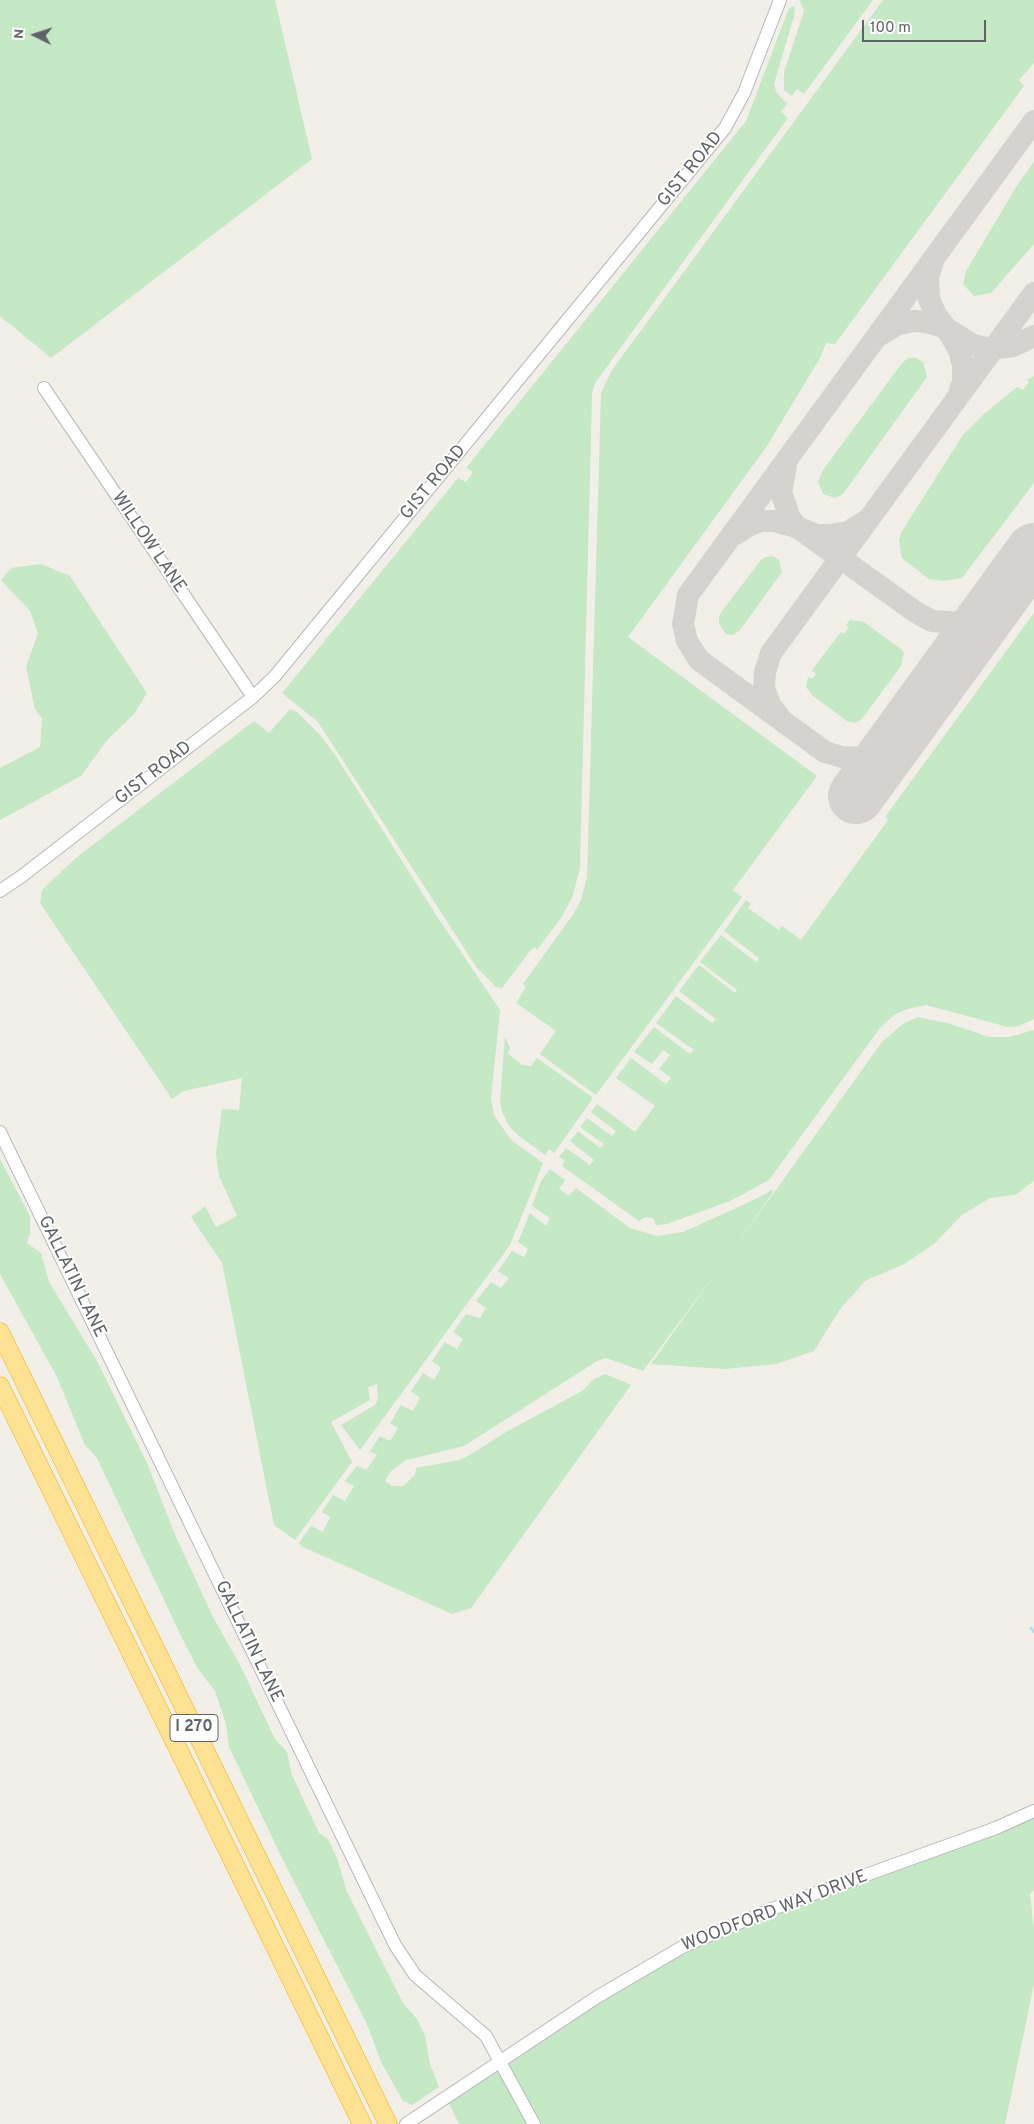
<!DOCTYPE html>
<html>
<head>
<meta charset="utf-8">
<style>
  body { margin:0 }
  #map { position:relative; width:1034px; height:2124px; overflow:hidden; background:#f1efe8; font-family:Overpass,sans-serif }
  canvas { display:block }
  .north { position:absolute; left:10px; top:10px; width:50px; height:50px; -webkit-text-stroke:4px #fff; paint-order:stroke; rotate:274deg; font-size:14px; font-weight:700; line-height:20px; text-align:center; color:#5f6368 }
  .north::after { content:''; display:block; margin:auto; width:18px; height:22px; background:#5f6368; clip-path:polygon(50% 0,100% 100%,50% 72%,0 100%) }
  .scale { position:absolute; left:862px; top:20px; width:124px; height:22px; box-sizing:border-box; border:2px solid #5f6368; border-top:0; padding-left:6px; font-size:15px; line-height:18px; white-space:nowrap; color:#5f6368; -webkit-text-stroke:4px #fff; paint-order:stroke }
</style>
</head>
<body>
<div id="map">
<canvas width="1034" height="2124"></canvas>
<div class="north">N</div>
<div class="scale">100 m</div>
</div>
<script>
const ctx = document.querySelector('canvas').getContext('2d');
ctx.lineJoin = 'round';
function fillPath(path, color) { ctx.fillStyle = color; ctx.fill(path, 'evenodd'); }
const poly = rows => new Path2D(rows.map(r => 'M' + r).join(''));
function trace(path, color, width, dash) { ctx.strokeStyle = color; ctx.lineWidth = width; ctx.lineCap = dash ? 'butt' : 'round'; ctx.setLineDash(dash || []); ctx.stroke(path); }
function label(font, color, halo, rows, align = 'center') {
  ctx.font = font + ' Overpass,sans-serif'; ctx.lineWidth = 4; ctx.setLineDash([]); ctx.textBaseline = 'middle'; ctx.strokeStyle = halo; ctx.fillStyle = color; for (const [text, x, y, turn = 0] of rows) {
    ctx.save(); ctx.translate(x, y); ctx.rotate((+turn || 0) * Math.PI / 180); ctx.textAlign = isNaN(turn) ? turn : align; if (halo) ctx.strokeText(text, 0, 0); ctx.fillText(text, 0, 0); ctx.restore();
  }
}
fillPath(poly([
  [0,0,275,0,312,159,51,358,0,316],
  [800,0,873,0,804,94,797,89,792,96,784,90,784,72,804,11],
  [883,0,1034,0,1034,63,1019,80,1024,86,835,344,826,343,820,358,767,446,628,637,817,776,733,890,742,897,596,1095,540,1054,556,1031,516,1003,526,987,523,984,574,913,581,900,587,877,601,393,612,370],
  [795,6,794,16,774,84,776,92,787,104,781,112,788,118,595,383,592,394,580,868,572,898,561,918,537,950,535,947,530,951,502,988,496,987,477,968,318,722,282,693,458,478,466,482,473,472,466,468,746,121,789,8],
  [1034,162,1034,244,991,293,974,296,963,284,966,271,1018,184],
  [908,358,916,358,923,362,927,377,843,494,835,498,823,494,818,482,823,470,902,363],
  [1034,376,1034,483,962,578,943,581,929,579,902,558,899,540,902,531,963,435,984,414,1017,387,1023,390,1029,382,1027,380],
  [773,556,779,560,782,572,740,630,733,635,726,634,719,624,719,616,722,611,761,560,766,557],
  [41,564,70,576,147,693,134,714,107,740,81,776,0,820,0,768,40,747,42,719,35,709,26,667,38,633,30,611,1,580,11,568],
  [1034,613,1034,1019,1019,1026,1008,1027,926,1005,907,1009,894,1015,880,1028,769,1180,730,1201,667,1224,656,1225,653,1218,645,1217,639,1221,562,1166,565,1160,559,1157,566,1148,590,1165,594,1160,570,1141,578,1131,600,1148,604,1144,580,1127,587,1118,612,1136,616,1131,591,1112,597,1104,635,1132,655,1106,616,1078,631,1058,666,1084,671,1078,659,1069,670,1055,663,1050,652,1064,634,1052,654,1027,690,1054,694,1050,656,1023,676,996,712,1023,716,1019,679,991,699,965,735,993,737,990,700,962,721,935,756,962,759,958,724,931,746,900,751,904,748,908,779,930,782,926,801,940,888,820,885,817],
  [850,620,864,622,902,650,904,653,901,666,861,720,854,723,847,721,813,696,806,687,808,677,812,679,816,674,812,670,841,632,844,634,849,627,846,625],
  [290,709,297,712,320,735,334,753,436,915,500,1010,491,1098,494,1115,511,1140,543,1163,510,1245,360,1450,341,1425,375,1405,378,1399,377,1384,368,1387,370,1400,331,1422,352,1462,295,1540,274,1525,222,1263,191,1217,205,1206,216,1227,237,1216,219,1176,216,1153,222,1109,239,1110,242,1078,184,1091,172,1099,40,903,42,890,77,857,254,721,269,733],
  [918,1017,951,1024,989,1037,1009,1037,1034,1030,1034,1181,1015,1195,990,1198,962,1215,934,1244,904,1264,865,1281,840,1309,814,1351,776,1364,725,1369,651,1364,715,1274,643,1371,606,1358,597,1361,464,1446,406,1460,390,1472,385,1481,392,1486,403,1486,415,1475,416,1468,460,1460,473,1453,506,1432,582,1391,594,1379,605,1374,631,1385,471,1608,452,1614,301,1546,299,1543,311,1526,323,1532,330,1517,322,1512,333,1495,345,1501,354,1486,345,1481,357,1466,366,1470,377,1455,370,1451,380,1436,390,1441,398,1428,390,1423,401,1405,413,1411,420,1398,411,1391,423,1373,434,1380,441,1368,432,1361,445,1342,457,1349,463,1339,453,1332,466,1314,480,1318,486,1308,476,1301,491,1282,501,1288,509,1278,498,1271,512,1251,524,1257,528,1249,518,1242,530,1213,546,1226,550,1218,532,1206,541,1181,550,1169,565,1180,559,1189,569,1196,576,1188,630,1228,657,1236,683,1232,758,1198,773,1189,772,1194,720,1268,882,1042,904,1023],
  [505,1037,510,1048,508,1054,522,1065,531,1066,537,1058,592,1097,591,1101,554,1153,549,1149,545,1155,519,1136,509,1126,502,1112,500,1100],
  [0,1159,30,1216,30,1233,27,1243,41,1253,49,1282,97,1361,147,1463,176,1537,213,1617,239,1663,275,1739,287,1752,292,1775,319,1833,328,1839,337,1858,347,1892,403,2003,417,2019,425,2036,430,2064,439,2087,412,2105,403,2101,382,2064,366,2022,282,1858,229,1747,226,1724,215,1691,198,1669,182,1638,97,1458,85,1445,57,1377,0,1274],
  [1034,1811,1034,1890,1030,1894,1034,1930,1034,1984,1005,2124,459,2124,446,2097,684,1946]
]), '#c5e8c5');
trace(poly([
  [1031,1628,1034,1632]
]), '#aadaff', 2.5);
trace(poly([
  [933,262,928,277,929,299,936,315,946,328,973,345,990,349,1013,346,1034,336],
  [878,336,896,325,913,321,927,322,946,328,959,350,963,365,963,382,959,393],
  [786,466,781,492,790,518,797,527,817,535,831,535,848,532,866,521],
  [736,534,748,526,760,521,774,521,797,527,917,613,932,621,959,623,973,618,1000,598],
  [779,716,770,705,764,688,765,672,771,653,1034,293],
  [896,741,867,758,842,757,825,752,699,660,687,641,683,624,688,595,1034,121]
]), '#d4d3d0', 22);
trace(poly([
  [856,796,1034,551]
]), '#d4d3d0', 56);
const minor = poly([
  [44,388,253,697],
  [0,891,22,876,253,697,275,676,725,128,744,93,780,0],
  [0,1132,395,1945,415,1975,486,2036,534,2124],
  [406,2124,597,1997,684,1946,772,1909,996,1828,1034,1811]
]);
const highway = poly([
  [0,1332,388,2124],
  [0,1386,362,2124]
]);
trace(minor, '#b5b8bc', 14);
trace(highway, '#f9ab00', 19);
trace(minor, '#fff', 12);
trace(highway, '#fde293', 18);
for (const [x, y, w] of [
  [194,1728,48]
]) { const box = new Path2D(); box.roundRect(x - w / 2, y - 13.5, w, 27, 4); ctx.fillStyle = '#fff'; ctx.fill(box); trace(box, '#5f6368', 1); }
label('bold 16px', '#5f6368', null, [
  ["I 270",194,1728]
]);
label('18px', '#5f6368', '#fff', [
  ["GIST ROAD",691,170,-51],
  ["GIST ROAD",434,483,-50],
  ["WILLOW LANE",148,543,56],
  ["GIST ROAD",154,774,-38],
  ["GALLATIN LANE",71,1277,64],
  ["GALLATIN LANE",248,1642,64],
  ["WOODFORD WAY DRIVE",775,1912,-21]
]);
</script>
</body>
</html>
